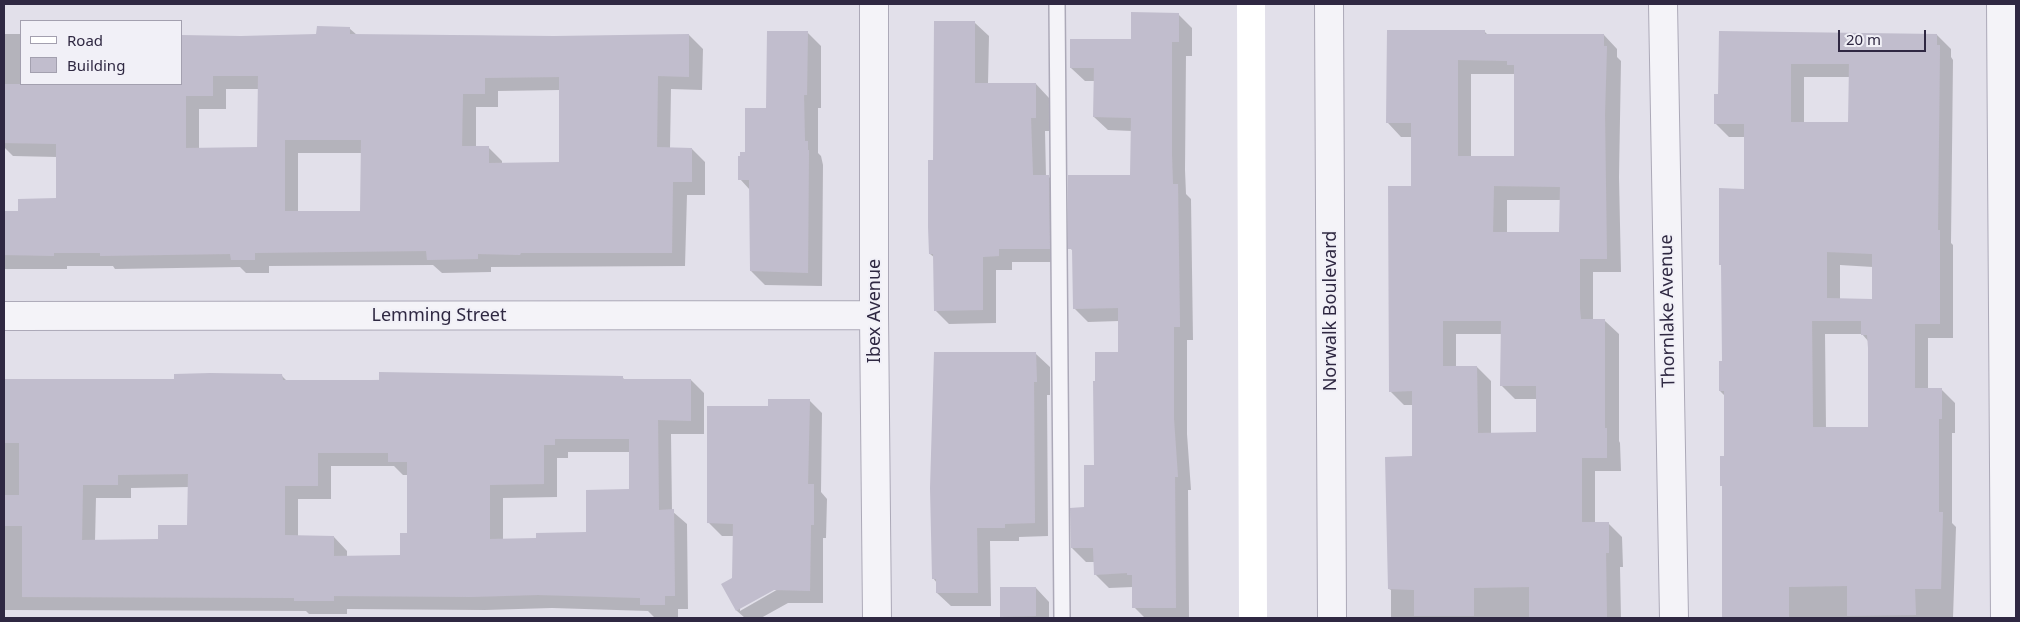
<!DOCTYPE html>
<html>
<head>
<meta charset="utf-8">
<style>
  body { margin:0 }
  #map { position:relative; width:2020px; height:622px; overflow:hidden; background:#e2e0ea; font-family:"Noto Sans",sans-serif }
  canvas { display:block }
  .frame { position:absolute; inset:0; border:5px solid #2f2842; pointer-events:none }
  .legend { position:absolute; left:20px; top:20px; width:162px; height:65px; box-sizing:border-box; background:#f1f0f7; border:1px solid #a3a0af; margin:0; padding:6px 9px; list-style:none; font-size:15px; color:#2f2842 }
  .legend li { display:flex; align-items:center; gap:10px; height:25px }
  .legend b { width:25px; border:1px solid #a3a0af }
  .scale { position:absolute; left:1838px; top:30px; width:88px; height:22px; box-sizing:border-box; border:2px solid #2f2842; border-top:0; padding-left:6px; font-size:15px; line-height:18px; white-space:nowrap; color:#2f2842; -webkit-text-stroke:4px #f1f0f7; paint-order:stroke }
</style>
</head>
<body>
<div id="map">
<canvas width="2020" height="622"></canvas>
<div class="frame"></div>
<ul class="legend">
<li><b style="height:6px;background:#fff"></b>Road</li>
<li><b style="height:14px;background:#c1bdcd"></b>Building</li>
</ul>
<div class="scale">20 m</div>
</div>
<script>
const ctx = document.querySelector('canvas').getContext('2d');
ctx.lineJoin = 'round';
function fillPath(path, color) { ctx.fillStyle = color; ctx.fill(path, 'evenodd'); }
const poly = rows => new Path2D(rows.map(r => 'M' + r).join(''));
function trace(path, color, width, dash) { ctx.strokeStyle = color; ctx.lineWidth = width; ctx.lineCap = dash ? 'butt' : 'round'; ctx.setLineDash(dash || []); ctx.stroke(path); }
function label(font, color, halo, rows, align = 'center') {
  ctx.font = font + ' "Noto Sans",sans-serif'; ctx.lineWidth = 4; ctx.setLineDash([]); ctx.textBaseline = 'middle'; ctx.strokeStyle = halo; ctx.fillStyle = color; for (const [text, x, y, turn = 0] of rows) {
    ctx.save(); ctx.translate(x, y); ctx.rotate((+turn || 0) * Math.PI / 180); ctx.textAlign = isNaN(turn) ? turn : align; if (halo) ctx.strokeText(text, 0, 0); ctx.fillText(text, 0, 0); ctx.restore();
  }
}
fillPath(poly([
  [1178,14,1192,28,1192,56,1186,56,1185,170,1186,194,1191,199,1193,340,1187,340,1187,434,1191,490,1188,490,1189,618,1145,618,1134,607,1133,587,1109,588,1095,574,1095,562,1086,562,1072,548,1085,509,1095,467,1096,382,1120,354,1119,321,1088,322,1074,308,1074,252,1070,248,1131,177,1132,131,1108,130,1094,117,1095,81,1085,81,1071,68,1132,40],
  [975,23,989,36,988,84,1036,84,1049,98,1049,131,1045,131,1046,177,1049,177,1062,190,1063,262,1012,262,1012,270,996,270,996,323,949,324,935,310,935,258,930,254,934,161],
  [349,28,357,35,651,37,689,35,703,49,702,90,671,89,670,148,692,149,705,162,705,195,687,195,685,266,491,267,491,272,442,273,433,265,269,266,269,273,246,273,240,267,115,269,113,266,67,266,67,269,4,269,4,212,19,212,57,199,57,157,13,156,4,147,4,34,21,34,21,84,181,84,317,35],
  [226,89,259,89,258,148,199,149,199,109,226,109],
  [560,90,560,163,502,164,502,161,488,147,476,147,476,107,498,107,498,91],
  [298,153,363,153,362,212,298,212],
  [1484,31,1488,35,1604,35,1617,49,1617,57,1621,61,1619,177,1621,272,1593,272,1593,320,1605,321,1619,334,1619,441,1620,443,1621,471,1595,471,1595,523,1608,523,1622,537,1623,567,1620,567,1621,618,1391,618,1391,590,1389,589,1413,457,1413,405,1404,405,1390,391,1412,187,1412,137,1401,137,1388,123],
  [1471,74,1516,74,1515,157,1471,157],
  [1507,200,1561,200,1561,233,1507,233],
  [1456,334,1502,334,1501,385,1515,399,1538,399,1538,434,1491,434,1491,381,1477,367,1456,367],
  [807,32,821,46,821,108,818,108,818,153,821,156,823,165,822,286,765,285,751,271,750,190,740,179,747,153],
  [1720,32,1937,35,1951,49,1951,57,1953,60,1951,243,1953,245,1953,338,1928,338,1928,389,1941,389,1955,403,1955,433,1952,433,1952,523,1956,527,1953,618,1723,618,1725,396,1720,391,1723,362,1722,266,1720,264,1745,190,1745,137,1729,137,1715,123,1720,95],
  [1804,77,1850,77,1849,124,1804,124],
  [1840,265,1873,267,1873,300,1840,300],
  [1825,334,1862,334,1868,341,1869,428,1826,428],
  [1036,354,1050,367,1050,395,1047,395,1048,536,1019,537,1019,541,990,541,991,606,951,606,937,593,937,583,933,578],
  [281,375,287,381,622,377,625,380,691,380,704,393,704,434,671,434,672,511,687,524,688,609,678,609,678,618,655,618,648,611,552,608,485,610,347,609,347,614,309,614,306,611,4,610,4,381,176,380],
  [568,452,630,452,630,490,587,533,538,539,503,540,503,498,557,497,557,458,568,458],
  [331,466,394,466,403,475,408,475,408,534,402,556,347,557,347,551,334,537,298,537,298,499,331,499],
  [189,487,189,526,159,541,95,541,96,498,131,498,131,488],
  [809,400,822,413,821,492,827,499,826,538,823,538,823,603,788,603,761,618,745,618,737,611,723,585,733,579,734,536,722,536,709,523,769,407],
  [779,586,780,588,740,611,740,608],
  [1036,588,1049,602,1049,618,1004,618,1002,616]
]), '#0003');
fillPath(poly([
  [1131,12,1179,13,1179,42,1172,42,1172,156,1173,184,1178,184,1180,327,1174,327,1174,419,1178,477,1175,477,1176,608,1132,608,1132,575,1127,575,1127,573,1094,575,1093,548,1071,548,1070,508,1084,507,1084,465,1094,465,1093,381,1095,381,1095,352,1118,352,1118,308,1073,309,1072,249,1068,249,1068,175,1130,175,1131,118,1093,117,1094,68,1070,68,1070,39,1131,39],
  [934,21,975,21,975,83,1036,83,1036,118,1031,118,1033,175,1049,175,1050,249,999,249,999,256,983,257,983,310,934,311,933,254,929,254,928,227,928,160,933,160],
  [317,26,350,27,350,34,554,36,689,34,689,77,658,76,657,147,692,148,692,182,673,182,672,253,521,253,520,255,478,254,478,259,427,260,426,251,255,253,255,260,231,260,230,254,100,256,100,253,54,253,54,256,4,255,4,211,18,211,18,199,56,198,56,144,4,143,4,84,181,84,181,35,241,36,316,34],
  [213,76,258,76,257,147,186,148,186,96,213,96],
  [559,77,559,162,489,163,489,146,462,146,463,94,485,94,485,78],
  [285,140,361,140,360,211,285,211],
  [1387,30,1485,30,1485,34,1604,34,1604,46,1607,46,1605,114,1607,259,1580,259,1580,309,1581,319,1605,319,1605,428,1607,428,1607,458,1582,458,1582,522,1609,522,1609,553,1606,553,1607,617,1529,618,1529,587,1474,588,1474,616,1414,616,1414,590,1388,589,1385,457,1412,456,1412,391,1389,392,1388,186,1411,186,1411,123,1386,123],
  [1458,60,1507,61,1507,65,1514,65,1514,156,1458,156],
  [1494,186,1560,187,1559,232,1493,232],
  [1443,321,1501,321,1500,386,1536,386,1536,432,1478,433,1477,366,1443,366],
  [767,31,808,31,807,95,804,95,805,141,808,141,808,150,809,150,808,273,750,271,749,180,738,180,738,156,740,156,740,152,745,152,745,108,766,108],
  [1719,31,1937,34,1937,45,1940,45,1938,230,1940,230,1940,324,1915,324,1915,388,1942,388,1942,419,1939,419,1939,512,1943,512,1941,589,1915,589,1916,615,1847,616,1847,586,1789,587,1789,618,1722,618,1722,486,1720,486,1720,456,1724,456,1724,391,1719,391,1719,361,1722,361,1721,265,1719,265,1719,188,1744,189,1744,124,1714,124,1714,94,1718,94],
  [1791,64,1849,64,1848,122,1791,122],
  [1827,252,1872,254,1872,299,1827,298],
  [1812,321,1861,321,1861,335,1867,335,1868,348,1868,427,1813,427],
  [934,352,1036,352,1037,382,1034,382,1035,523,1005,524,1005,528,977,528,978,593,936,593,936,579,932,579,930,488],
  [379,372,623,376,623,379,691,379,691,421,658,420,659,510,674,509,675,596,665,596,665,605,640,605,640,598,538,595,471,597,334,596,334,601,294,601,294,598,22,597,22,526,4,526,4,495,19,495,19,443,4,443,4,379,174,379,174,374,210,373,282,374,283,380,379,380],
  [555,439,629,439,629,489,586,490,586,532,536,533,536,538,490,539,490,485,544,484,544,445,555,445],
  [318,453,388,453,388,462,407,462,407,533,400,533,400,555,334,556,334,536,285,535,285,486,318,486],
  [188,474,187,525,158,525,158,539,82,540,83,485,118,485,118,475],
  [768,399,810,399,808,484,814,484,814,525,811,525,810,591,774,590,736,611,721,584,732,578,733,524,707,523,707,406,768,406],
  [1000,587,1036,587,1036,616,1000,617]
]), '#c1bdcd');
const lane = poly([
  [1057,4,1062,618]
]);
const street = poly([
  [874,4,874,315,877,618],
  [1329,4,1332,618],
  [1663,4,1674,618],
  [2001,4,2005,618],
  [4,316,874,315]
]);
trace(lane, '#aca9b8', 18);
trace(street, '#aca9b8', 30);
trace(lane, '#f4f3f8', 15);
trace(street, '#f4f3f8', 28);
trace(poly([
  [1251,4,1253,618]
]), '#fff', 28);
label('18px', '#2f2842', '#f1f0f7', [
  ["Ibex Avenue",875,311,-90],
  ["Norwalk Boulevard",1331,311,-90],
  ["Thornlake Avenue",1668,311,-91],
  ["Lemming Street",439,316]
]);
</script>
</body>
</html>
